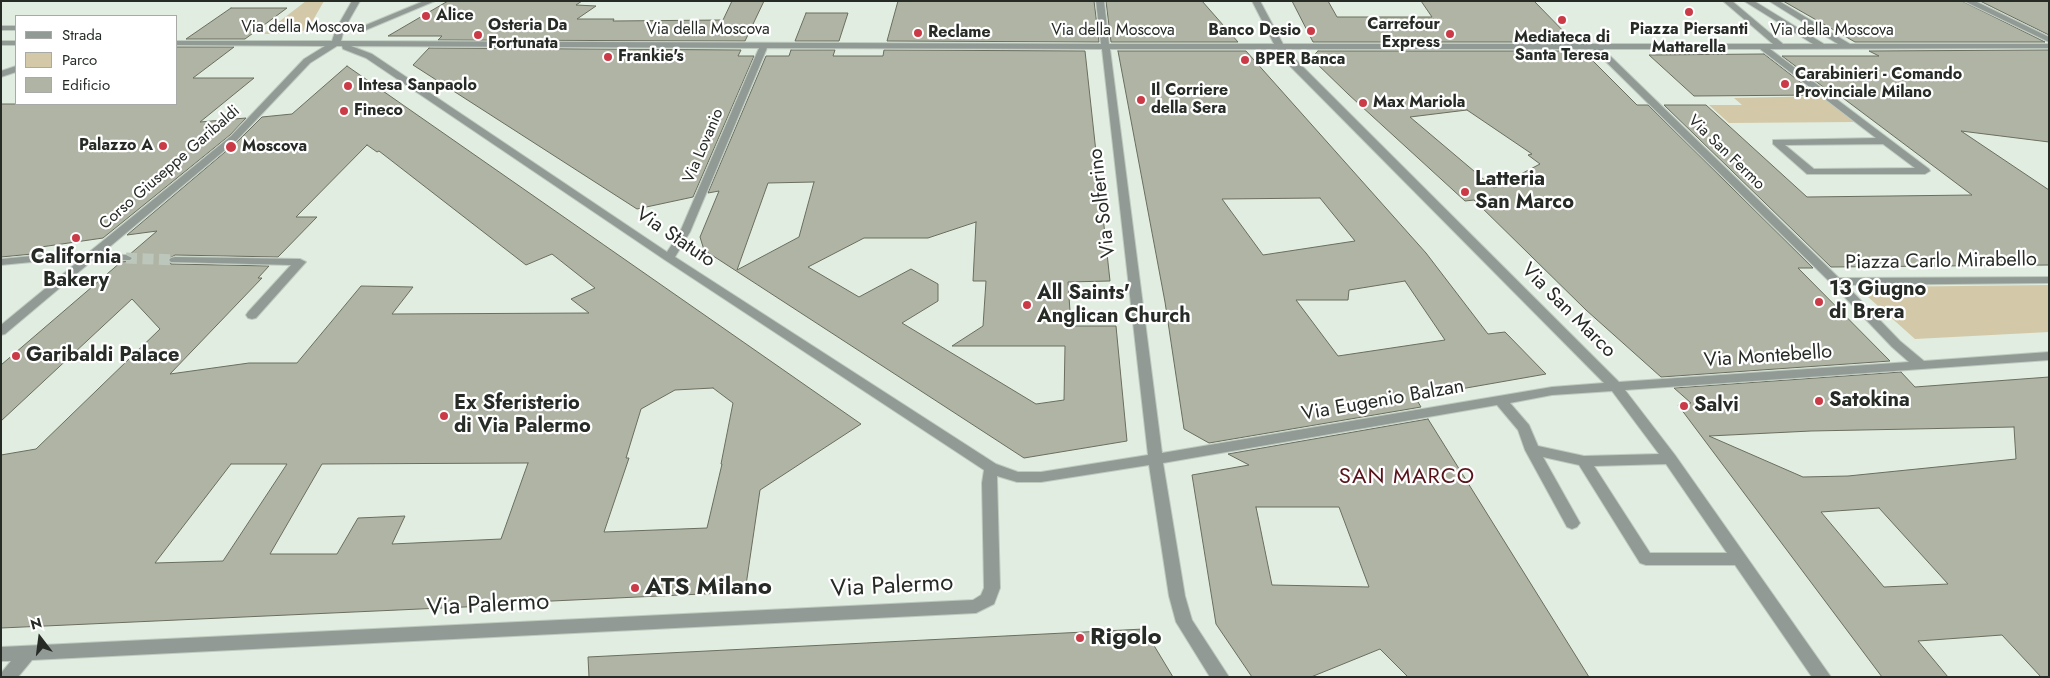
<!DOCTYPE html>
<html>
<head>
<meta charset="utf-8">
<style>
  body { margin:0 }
  #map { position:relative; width:2050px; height:678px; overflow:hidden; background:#e1ede0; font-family:Jost,sans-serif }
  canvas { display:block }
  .frame { position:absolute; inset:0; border:2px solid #262b26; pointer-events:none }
  .legend { position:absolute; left:15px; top:15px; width:162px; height:90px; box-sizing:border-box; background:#fff; border:1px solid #a8aaa8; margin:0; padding:6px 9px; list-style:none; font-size:15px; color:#262b26 }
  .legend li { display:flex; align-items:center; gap:10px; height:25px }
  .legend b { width:25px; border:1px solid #a8aaa8 }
  .north { position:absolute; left:15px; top:613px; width:50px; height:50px; -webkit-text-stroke:4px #fff; paint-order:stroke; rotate:345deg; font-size:14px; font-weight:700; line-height:20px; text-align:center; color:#262b26 }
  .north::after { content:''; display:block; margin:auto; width:18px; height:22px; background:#262b26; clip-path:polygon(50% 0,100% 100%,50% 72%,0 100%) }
</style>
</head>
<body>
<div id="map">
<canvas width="2050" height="678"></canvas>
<div class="frame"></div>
<ul class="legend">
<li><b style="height:6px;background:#929a96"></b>Strada</li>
<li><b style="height:14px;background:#d3c9a8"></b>Parco</li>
<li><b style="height:14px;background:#b0b4a4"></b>Edificio</li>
</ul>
<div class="north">N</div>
</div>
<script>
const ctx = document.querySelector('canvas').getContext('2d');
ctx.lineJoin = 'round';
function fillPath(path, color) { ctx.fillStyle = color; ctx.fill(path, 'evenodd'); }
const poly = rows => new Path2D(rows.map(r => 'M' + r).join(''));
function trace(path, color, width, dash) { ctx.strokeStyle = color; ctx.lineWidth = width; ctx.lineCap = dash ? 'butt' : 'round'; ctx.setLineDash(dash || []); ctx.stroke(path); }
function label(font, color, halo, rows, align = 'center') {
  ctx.font = font + ' Jost,sans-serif'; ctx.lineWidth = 4.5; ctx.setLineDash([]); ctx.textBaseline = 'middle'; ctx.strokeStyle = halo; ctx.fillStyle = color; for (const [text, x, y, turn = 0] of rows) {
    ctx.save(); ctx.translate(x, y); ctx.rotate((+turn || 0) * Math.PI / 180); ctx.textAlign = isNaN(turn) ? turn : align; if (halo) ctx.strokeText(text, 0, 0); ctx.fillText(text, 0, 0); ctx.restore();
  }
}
fillPath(poly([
  [306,1,324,1,308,29,294,34,263,34],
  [1822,96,1855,122,1729,123,1709,105,1742,105,1734,98],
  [2049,285,2049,332,1915,339,1868,297,1874,287]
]), '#d3c9a8');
const building = poly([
  [448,1,582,1,576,5,596,6,577,19,614,19,613,21,723,20,732,1,764,1,745,41,438,40,442,36,388,36,448,1],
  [898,1,1094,1,1099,42,887,41,898,1],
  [1106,1,1202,1,1238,42,1111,42,1106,1],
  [1292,1,1328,1,1337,17,1432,17,1421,1,1534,1,1574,42,1313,42,1292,1],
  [1783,1,1962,1,2045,42,1855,42,1783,1],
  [1980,1,2049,1,2049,35,1980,1],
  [231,8,287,8,245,39,186,39,231,8],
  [806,13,848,13,839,41,795,41,806,13],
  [176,47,234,47,193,78,254,78,200,122,246,118,230,135,103,238,41,247,32,254,1,257,1,104,176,104,176,47],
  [429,48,741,50,738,56,754,56,693,197,637,209,413,65,429,48],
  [791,50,835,50,833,56,883,56,884,50,1085,51,1110,281,1068,282,1071,326,1116,326,1127,441,1024,458,704,250,700,237,719,191,708,193,766,56,789,56,791,50],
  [814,182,799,237,737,270,768,183,814,182],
  [976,222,973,281,986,281,983,326,952,346,1065,346,1064,400,1036,404,902,323,938,301,938,284,911,269,859,297,808,267,864,238,928,238,976,222],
  [2049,50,2049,142,1961,131,2049,190,2049,265,1831,267,1664,105,1706,105,1807,197,1972,195,1839,95,1834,95,1782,56,1879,56,1869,51,2049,50],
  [1118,51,1246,51,1426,253,1488,334,1505,332,1546,374,1415,397,1421,407,1209,443,1184,429,1165,302,1118,51],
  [1320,198,1355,241,1263,255,1222,199,1320,198],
  [1405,281,1445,340,1338,356,1296,300,1348,300,1349,290,1405,281],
  [1318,51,1583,51,1637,105,1648,105,1813,268,1798,268,1890,361,1661,377,1586,310,1474,200,1465,201,1348,94,1311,58,1318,51],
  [1467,110,1532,154,1528,155,1540,164,1494,188,1410,117,1467,110],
  [1764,54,1817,95,1694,96,1649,55,1764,54],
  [347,66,861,424,760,490,745,592,509,603,508,605,1,628,1,455,36,449,160,329,132,299,1,421,1,365,121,262,131,261,134,258,129,255,157,231,127,235,238,141,262,117,292,114,347,66],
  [367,145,377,152,379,151,526,265,552,254,595,288,571,299,589,313,392,314,413,287,361,286,297,363,249,363,170,374,262,278,258,278,269,266,171,264,168,259,175,255,278,257,317,217,296,217,367,145],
  [713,388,733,403,721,464,722,464,707,528,604,532,629,458,626,458,641,409,675,390,713,388],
  [528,463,501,539,392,544,405,516,358,518,337,554,270,554,322,464,528,463],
  [231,464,287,464,223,561,155,563,231,464],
  [1901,372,1915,387,2049,377,2049,677,2041,677,2002,635,1918,641,1948,677,1882,677,1678,405,1691,403,1674,388,1901,372],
  [2014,427,2016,459,1848,476,1803,477,1709,436,1811,431,2014,427],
  [1879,508,1948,584,1884,587,1821,512,1879,508],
  [1428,419,1589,677,1408,677,1380,649,1311,677,1252,677,1216,624,1192,475,1249,465,1228,454,1428,419],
  [1256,507,1339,507,1369,587,1272,585,1256,507],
  [1144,629,1173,677,589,677,588,657,1144,629]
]);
fillPath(building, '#b0b4a4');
trace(building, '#6a6e5f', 1);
trace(poly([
  [126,258,175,260]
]), '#bcc6bb', 11, [11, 5.5]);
const minor = poly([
  [352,1,360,1,344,29,341,41,1101,44,1096,1,1104,1,1109,44,1274,44,1252,1,1260,1,1283,44,1773,44,1723,1,1732,1,1783,44,1813,44,1744,1,1754,1,1824,44,1838,44,1769,1,1779,1,1850,44,2049,44,2049,48,1770,49,1929,169,1930,171,1925,174,1807,174,1773,144,1773,140,1876,138,1760,49,1603,49,1839,278,2049,277,2049,283,1846,285,1900,341,1924,361,2049,352,2049,360,1625,390,1675,455,1831,677,1812,677,1735,565,1646,565,1640,563,1579,465,1543,457,1580,523,1577,527,1572,529,1567,527,1525,450,1518,430,1497,405,1163,463,1185,596,1192,620,1229,677,1210,677,1176,622,1169,596,1149,465,1041,482,1017,482,997,476,1000,588,994,604,976,613,32,660,18,677,1,677,2,672,11,661,1,661,1,647,973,600,981,595,984,588,982,483,984,470,665,260,366,58,343,49,342,46,337,46,310,63,237,140,101,254,126,255,132,258,130,260,93,260,5,334,1,335,1,325,80,260,63,259,1,265,1,259,63,253,88,253,231,136,304,59,325,46,176,45,176,41,332,41,336,29,352,1],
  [351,46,759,48,680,232,667,252,372,54,351,46],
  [767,48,1102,49,1148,455,1041,472,1018,472,996,464,675,257,690,232,767,48],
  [1110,49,1277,49,1281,57,1604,383,1552,387,1162,453,1110,49],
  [1285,49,1593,49,1832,284,1892,347,1909,362,1619,382,1285,49],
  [1883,144,1915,168,1814,169,1785,145,1883,144],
  [1612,391,1659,454,1584,456,1538,446,1529,425,1510,403,1552,395,1612,391],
  [1666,464,1727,553,1650,553,1594,466,1666,464],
  [424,1,435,1,361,32,354,30,424,1],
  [1964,1,1975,1,2049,37,2049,42,1964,1],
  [1,26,16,26,16,30,1,30,1,26],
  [1,41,16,41,16,45,1,45,1,41],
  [16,66,16,72,1,77,1,71,16,66],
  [175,257,300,259,306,262,256,318,252,319,248,318,246,315,248,312,291,265,171,262,169,260,171,258,175,257]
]);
trace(minor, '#bfcabf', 2);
fillPath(minor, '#929a96');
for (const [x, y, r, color] of [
  [1689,12,5,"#ca3a47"],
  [426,16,5,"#ca3a47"],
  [1562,20,5,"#ca3a47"],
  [1311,31,5,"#ca3a47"],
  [918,33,5,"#ca3a47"],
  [1450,34,5,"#ca3a47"],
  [478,35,5,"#ca3a47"],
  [608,57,5,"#ca3a47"],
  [1245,60,5,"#ca3a47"],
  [1785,84,5,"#ca3a47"],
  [348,86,5,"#ca3a47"],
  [1141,100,5,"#ca3a47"],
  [1363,103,5,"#ca3a47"],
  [344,111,5,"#ca3a47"],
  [163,146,5,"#ca3a47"],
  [231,147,6,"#ca3a47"],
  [1465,192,5,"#ca3a47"],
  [76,238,5,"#ca3a47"],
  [1819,302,5,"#ca3a47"],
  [1027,305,5,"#ca3a47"],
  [16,356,5,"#ca3a47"],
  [1819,401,5,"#ca3a47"],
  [1684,406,5,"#ca3a47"],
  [444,416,5,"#ca3a47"],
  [635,588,5,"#ca3a47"],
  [1080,638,5,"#ca3a47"]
]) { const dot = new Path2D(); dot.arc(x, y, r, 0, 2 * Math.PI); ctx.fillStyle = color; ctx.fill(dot); trace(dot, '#fff', 2); }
label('bold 16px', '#262b26', '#fff', [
  ["Alice",436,16],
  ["Carrefour",1440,25,"right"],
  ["Express",1440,43,"right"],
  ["Osteria Da",488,26],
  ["Fortunata",488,44],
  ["Piazza Piersanti",1689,30,"center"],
  ["Mattarella",1689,48,"center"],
  ["Banco Desio",1301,31,"right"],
  ["Reclame",928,33],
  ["Mediateca di",1562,38,"center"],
  ["Santa Teresa",1562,56,"center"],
  ["Frankie's",618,57],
  ["BPER Banca",1255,60],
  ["Carabinieri - Comando",1795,75],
  ["Provinciale Milano",1795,93],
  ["Intesa Sanpaolo",358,86],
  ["Il Corriere",1151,91],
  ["della Sera",1151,109],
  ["Max Mariola",1373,103],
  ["Fineco",354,111],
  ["Palazzo A",153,146,"right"],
  ["Moscova",242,147]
], 'left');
label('16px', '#262b26', '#fff', [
  ["Via della Moscova",303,28],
  ["Via della Moscova",708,30],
  ["Via della Moscova",1113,31],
  ["Via della Moscova",1832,31],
  ["Via Lovanio",704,146,-67],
  ["Via San Fermo",1726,153,44],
  ["Corso Giuseppe Garibaldi",170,168,-41]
]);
label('bold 20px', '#262b26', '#fff', [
  ["Latteria",1475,180],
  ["San Marco",1475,203],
  ["California",76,258,"center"],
  ["Bakery",76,281,"center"],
  ["13 Giugno",1829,290],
  ["di Brera",1829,313],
  ["All Saints'",1037,294],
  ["Anglican Church",1037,317],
  ["Garibaldi Palace",26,356],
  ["Satokina",1829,401],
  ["Ex Sferisterio",454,404],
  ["di Via Palermo",454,427],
  ["Salvi",1694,406]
], 'left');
label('20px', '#262b26', '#fff', [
  ["Via Solferino",1103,203,-97],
  ["Via Statuto",675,238,34],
  ["Piazza Carlo Mirabello",1941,262,-1],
  ["Via San Marco",1568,311,45],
  ["Via Montebello",1768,357,-4],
  ["Via Eugenio Balzan",1383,401,-10]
]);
ctx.letterSpacing = '1px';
label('22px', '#59141b', '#fff', [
  ["SAN MARCO",1407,478]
]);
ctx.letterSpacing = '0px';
label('24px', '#262b26', '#fff', [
  ["Via Palermo",892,587,-3],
  ["Via Palermo",488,606,-3]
]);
label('bold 24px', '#262b26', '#fff', [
  ["ATS Milano",645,588],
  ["Rigolo",1090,638]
], 'left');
</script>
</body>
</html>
